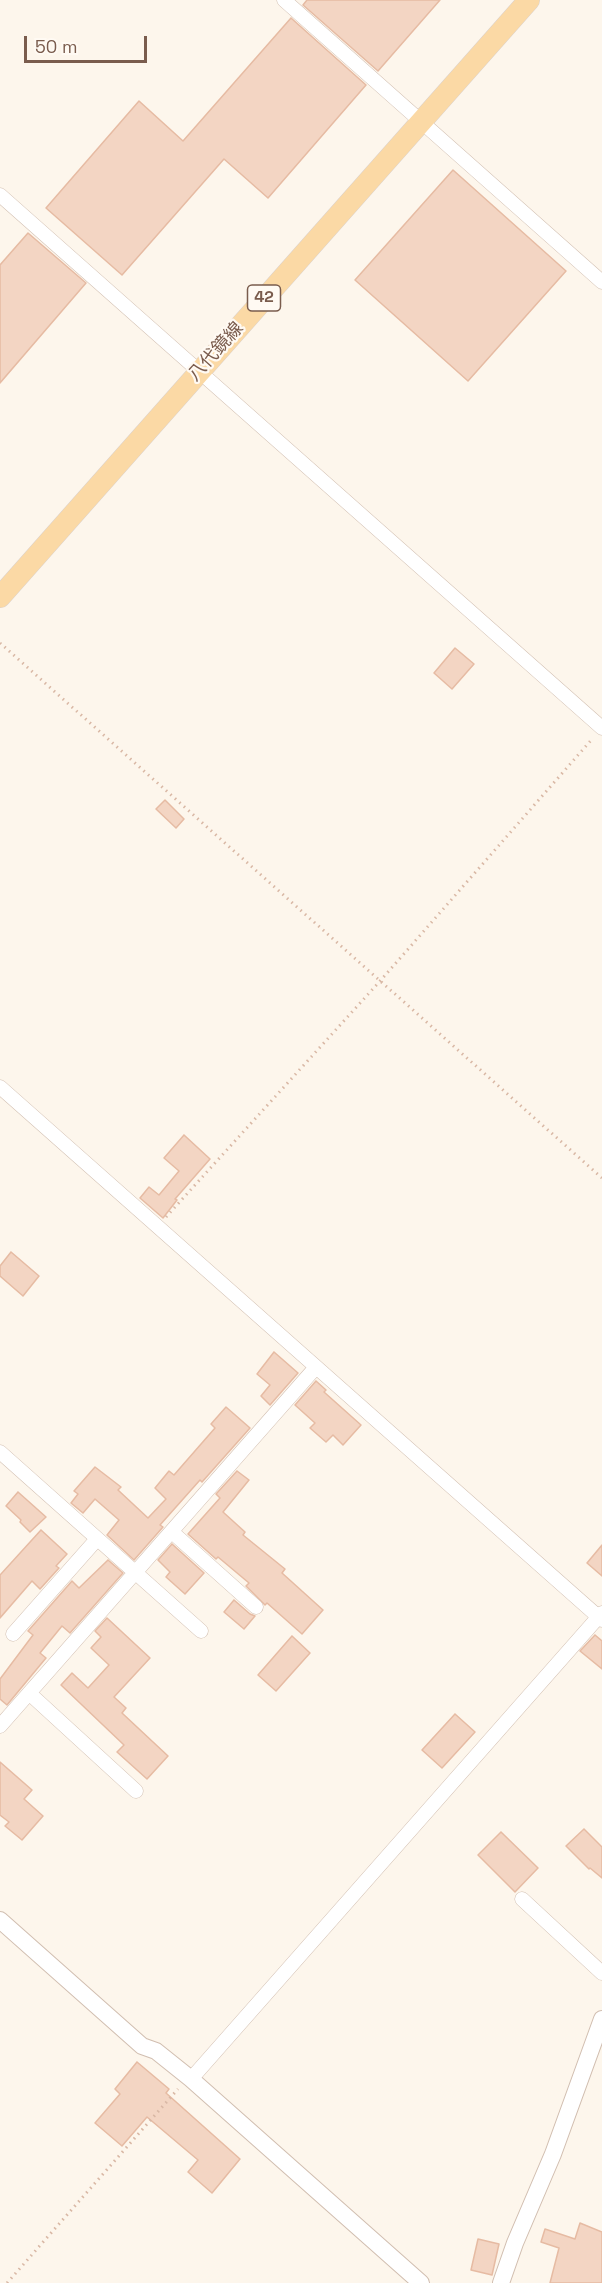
<!DOCTYPE html>
<html>
<head>
<meta charset="utf-8">
<style>
  body { margin:0 }
  #map { position:relative; width:602px; height:2283px; overflow:hidden; background:#fdf6ec; font-family:"Space Grotesk",sans-serif }
  canvas { display:block }
  .scale { position:absolute; left:24px; top:36px; width:123px; height:27px; box-sizing:border-box; border:3px solid #7a5c4d; border-top:0; padding-left:8px; font-size:18px; line-height:21px; white-space:nowrap; color:#7a5c4d; -webkit-text-stroke:4px #fffaf3; paint-order:stroke }
</style>
</head>
<body>
<div id="map">
<canvas width="602" height="2283"></canvas>
<div class="scale">50 m</div>
</div>
<script>
const ctx = document.querySelector('canvas').getContext('2d');
ctx.lineJoin = 'round';
function fillPath(path, color) { ctx.fillStyle = color; ctx.fill(path, 'evenodd'); }
const poly = rows => new Path2D(rows.map(r => 'M' + r).join(''));
function trace(path, color, width, dash) { ctx.strokeStyle = color; ctx.lineWidth = width; ctx.lineCap = dash ? 'butt' : 'round'; ctx.setLineDash(dash || []); ctx.stroke(path); }
function label(font, color, halo, rows, align = 'center') {
  ctx.font = font + ' "Space Grotesk","Noto Sans JP",sans-serif'; ctx.lineWidth = 4.5; ctx.setLineDash([]); ctx.textBaseline = 'middle'; ctx.strokeStyle = halo; ctx.fillStyle = color; for (const [text, x, y, turn = 0] of rows) {
    ctx.save(); ctx.translate(x, y); ctx.rotate((+turn || 0) * Math.PI / 180); ctx.textAlign = isNaN(turn) ? turn : align; if (halo) ctx.strokeText(text, 0, 0); ctx.fillText(text, 0, 0); ctx.restore();
  }
}
const building = poly([
  [307,0,440,0,378,71,303,5,307,0],
  [291,18,366,85,268,198,224,159,122,275,46,208,139,101,183,141,291,18],
  [453,170,566,271,468,381,355,280,453,170],
  [28,233,86,283,0,383,0,265,28,233],
  [455,648,474,664,452,689,434,673,455,648],
  [165,800,184,819,176,828,156,809,165,800],
  [184,1135,210,1159,175,1199,177,1200,163,1218,140,1198,149,1187,159,1195,179,1171,164,1158,184,1135],
  [11,1252,39,1276,23,1296,0,1276,0,1266,11,1252],
  [274,1352,298,1373,270,1405,261,1396,270,1385,257,1374,274,1352],
  [316,1381,326,1390,324,1392,361,1425,343,1445,333,1435,326,1442,310,1428,315,1423,295,1405,316,1381],
  [226,1407,250,1428,202,1482,200,1480,160,1525,163,1527,134,1560,107,1535,119,1520,95,1499,83,1513,71,1503,78,1494,74,1491,95,1467,121,1487,118,1490,148,1518,166,1499,155,1488,169,1471,174,1475,215,1428,211,1424,226,1407],
  [237,1471,249,1480,223,1512,245,1532,243,1535,285,1569,282,1573,323,1610,302,1634,267,1603,265,1605,246,1586,249,1583,218,1557,216,1559,188,1534,220,1498,216,1494,237,1471],
  [18,1492,46,1517,30,1532,20,1522,21,1520,6,1506,18,1492],
  [41,1530,67,1554,56,1566,59,1568,40,1589,32,1581,0,1618,0,1575,41,1530],
  [172,1544,204,1573,185,1594,166,1577,170,1572,158,1560,172,1544],
  [602,1545,602,1576,587,1563,602,1545],
  [108,1560,123,1573,70,1633,62,1626,40,1653,46,1658,7,1705,0,1699,0,1679,33,1635,28,1631,72,1581,79,1588,108,1560],
  [234,1600,250,1614,255,1616,244,1629,224,1612,234,1600],
  [107,1618,150,1658,114,1697,126,1708,122,1713,168,1756,147,1779,117,1752,124,1745,61,1685,72,1673,88,1688,109,1665,91,1648,101,1637,95,1631,107,1618],
  [595,1635,602,1641,602,1669,580,1651,595,1635],
  [292,1636,310,1653,276,1691,258,1675,292,1636],
  [455,1714,475,1732,442,1768,422,1750,455,1714],
  [0,1762,32,1790,24,1799,43,1816,22,1840,5,1826,9,1822,0,1815,0,1762],
  [584,1829,602,1847,602,1878,590,1868,589,1869,566,1846,584,1829],
  [501,1832,538,1868,515,1892,478,1855,501,1832],
  [137,2062,169,2089,166,2093,240,2159,212,2193,188,2172,198,2160,147,2117,122,2146,95,2123,120,2094,115,2089,137,2062],
  [580,2223,602,2232,602,2283,550,2283,559,2248,541,2242,545,2229,575,2239,580,2223],
  [478,2239,499,2244,492,2275,471,2270,478,2239]
]);
fillPath(building, '#f3d5c3');
trace(building, '#e6bba3', 1.5);
const minor = poly([
  [284,0,602,282],
  [0,195,602,728],
  [0,1087,602,1620],
  [0,1452,201,1631],
  [172,1532,256,1607],
  [13,1634,97,1539],
  [29,1693,136,1791],
  [0,1726,316,1367],
  [522,1899,602,1973],
  [191,2079,602,1613]
]);
const tertiary = poly([
  [0,1920,142,2046,156,2051,191,2079,421,2283],
  [501,2283,515,2243,553,2154,602,2019]
]);
const primary = poly([
  [0,597,529,0]
]);
trace(minor, '#d1beb0', 15);
trace(tertiary, '#d1beb0', 18);
trace(primary, '#dad1cd', 22);
trace(poly([
  [0,643,602,1178],
  [166,1217,381,980,593,738],
  [7,2283,178,2089]
]), '#d9b8a5', 3, [1.5, 4.5]);
trace(minor, '#fff', 14);
trace(tertiary, '#fff', 16);
trace(primary, '#fbd9a5', 21);
for (const [x, y, w] of [
  [264,298,33]
]) { const box = new Path2D(); box.roundRect(x - w / 2, y - 13, w, 26, 4.5); ctx.fillStyle = '#fffaf3'; ctx.fill(box); trace(box, '#7a5c4d', 1.5); }
label('bold 16px', '#7a5c4d', null, [
  ["42",264,298]
]);
label('18px', '#7a5c4d', '#fffaf3', [
  ["八代鏡線",216,352,-48]
]);
</script>
</body>
</html>
